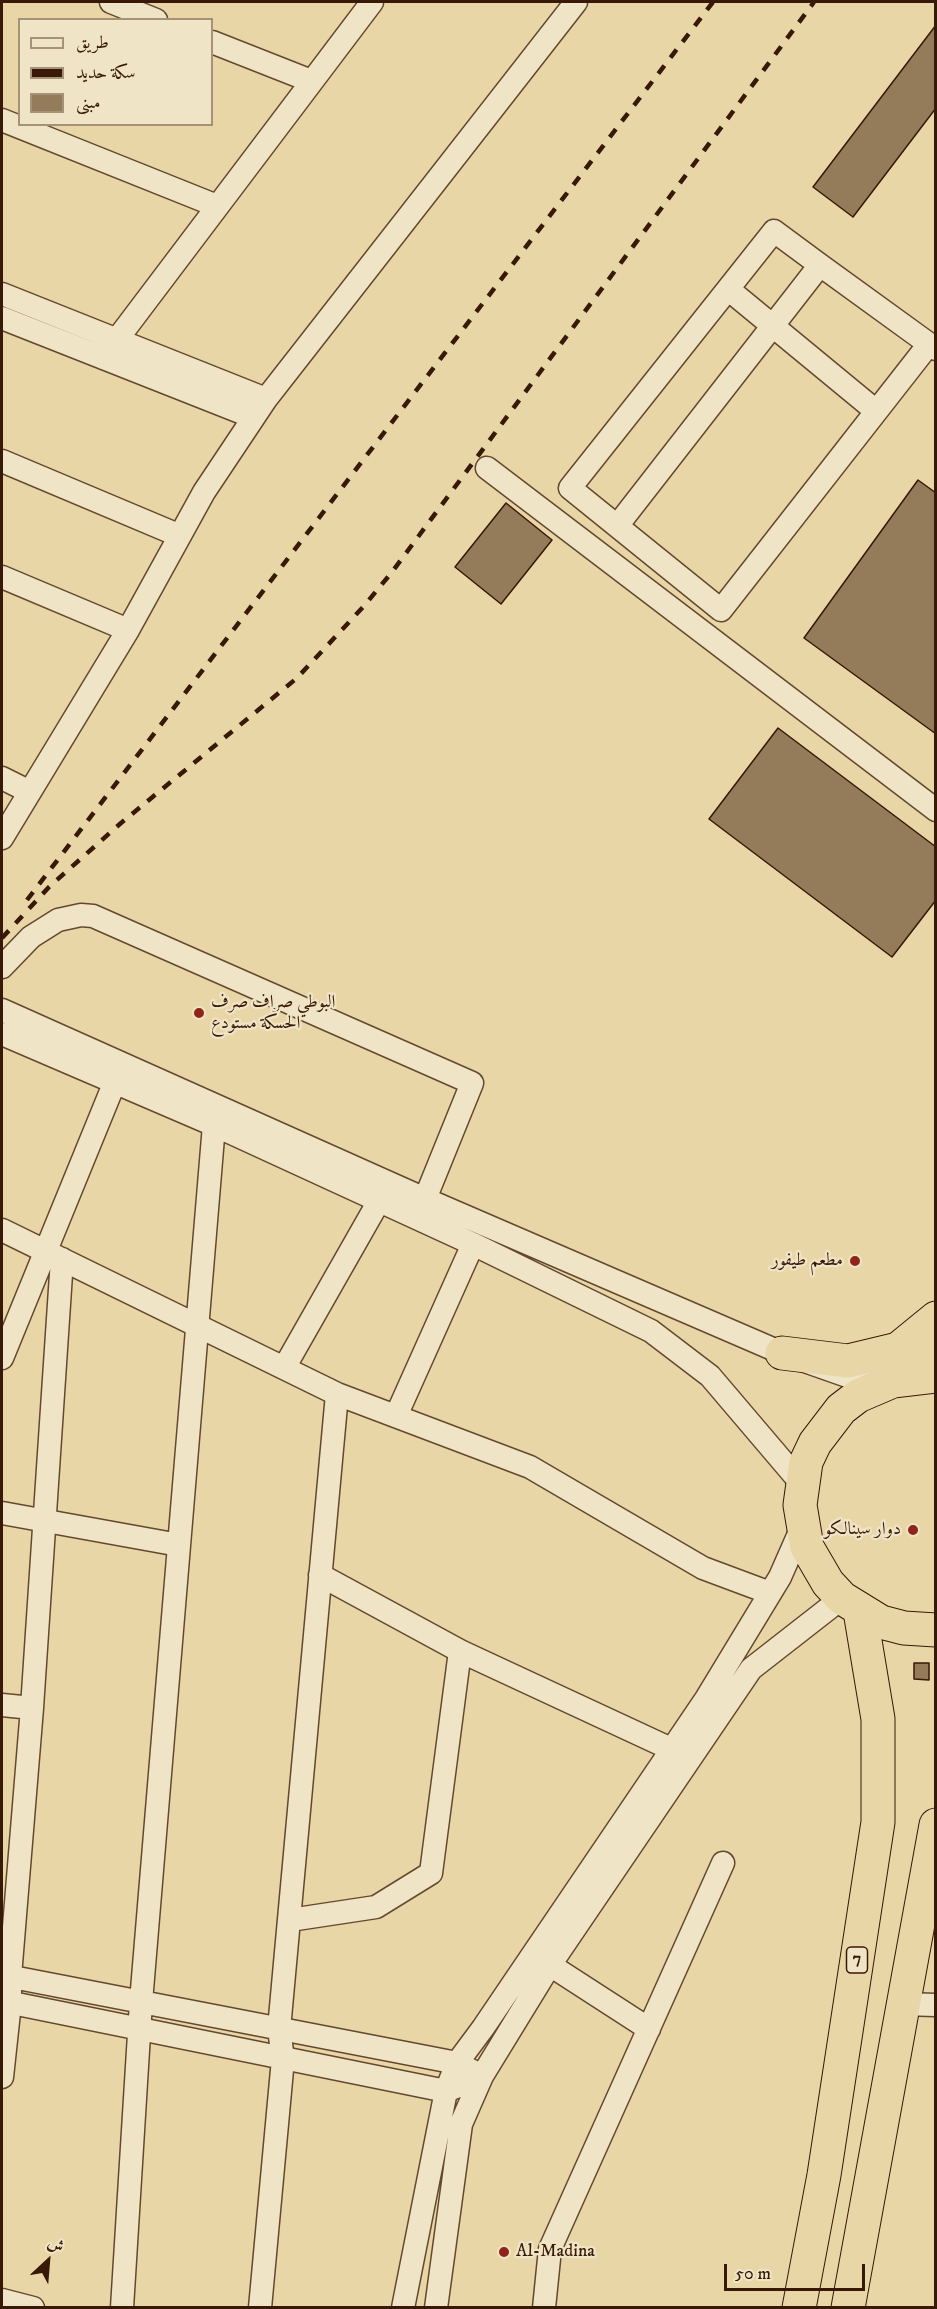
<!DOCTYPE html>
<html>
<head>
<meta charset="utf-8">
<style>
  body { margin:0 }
  #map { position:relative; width:937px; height:2309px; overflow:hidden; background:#e8d6a7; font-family:"IM FELL DW Pica",Amiri,serif }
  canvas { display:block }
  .frame { position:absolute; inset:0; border:3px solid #381806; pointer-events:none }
  .legend { position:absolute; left:18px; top:18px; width:195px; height:108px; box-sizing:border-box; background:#f0e4c6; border:2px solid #a69279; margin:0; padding:8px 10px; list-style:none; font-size:18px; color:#381806 }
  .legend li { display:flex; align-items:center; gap:12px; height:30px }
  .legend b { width:30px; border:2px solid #a69279 }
  .north { position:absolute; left:18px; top:2231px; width:60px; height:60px; -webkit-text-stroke:4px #f0e4c6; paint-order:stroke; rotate:26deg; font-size:16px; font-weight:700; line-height:24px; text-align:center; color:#381806 }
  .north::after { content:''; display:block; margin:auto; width:21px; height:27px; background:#381806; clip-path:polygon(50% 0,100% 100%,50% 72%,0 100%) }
  .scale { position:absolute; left:724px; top:2264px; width:141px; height:27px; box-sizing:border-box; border:3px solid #381806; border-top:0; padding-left:8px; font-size:18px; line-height:21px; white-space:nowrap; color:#381806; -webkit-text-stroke:4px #f0e4c6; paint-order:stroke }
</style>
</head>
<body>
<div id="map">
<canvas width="937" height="2309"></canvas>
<div class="frame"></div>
<ul class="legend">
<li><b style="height:8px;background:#f0e4c6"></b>طريق</li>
<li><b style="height:8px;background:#381806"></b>سكة حديد</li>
<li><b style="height:16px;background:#947b5a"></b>مبنى</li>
</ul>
<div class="north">ش</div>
<div class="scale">50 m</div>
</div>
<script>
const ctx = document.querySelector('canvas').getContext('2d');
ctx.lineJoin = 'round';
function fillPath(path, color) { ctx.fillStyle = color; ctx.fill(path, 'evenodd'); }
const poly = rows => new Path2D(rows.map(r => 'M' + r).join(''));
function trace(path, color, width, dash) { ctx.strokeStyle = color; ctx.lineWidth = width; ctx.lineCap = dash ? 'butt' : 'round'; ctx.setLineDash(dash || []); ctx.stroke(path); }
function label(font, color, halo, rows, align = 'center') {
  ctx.font = font + ' "IM FELL DW Pica",Amiri,serif'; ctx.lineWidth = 4.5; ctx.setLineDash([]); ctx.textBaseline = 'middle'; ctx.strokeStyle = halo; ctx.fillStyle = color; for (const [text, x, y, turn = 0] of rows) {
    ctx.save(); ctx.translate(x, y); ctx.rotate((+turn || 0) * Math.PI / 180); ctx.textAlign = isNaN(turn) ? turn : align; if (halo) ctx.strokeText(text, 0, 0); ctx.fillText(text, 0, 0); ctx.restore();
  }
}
const building = poly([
  [936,25,936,108,853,217,813,187,936,25],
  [918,480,936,493,936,734,804,638,918,480],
  [506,503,552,540,501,604,455,567,506,503],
  [778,728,936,847,936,900,892,957,709,819,778,728],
  [914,1663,929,1663,929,1680,914,1679,914,1663]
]);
fillPath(building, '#947b5a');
trace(building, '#381806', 1.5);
const minor = poly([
  [111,2,156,20],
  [212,42,311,81],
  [2,120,217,206],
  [728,289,876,411],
  [2,294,266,399],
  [2,318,253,417],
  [929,344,721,610,570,488,774,231,820,265,929,344,936,349],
  [103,358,372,2],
  [2,461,178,535],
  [487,468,936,810],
  [617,526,820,265],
  [2,577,128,630],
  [2,778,28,791],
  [2,838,128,630,204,492,266,399,576,2],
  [2,967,31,937,58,920,81,915,93,916,472,1083,425,1199],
  [2,1010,425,1199,782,1353,876,1386],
  [2,1034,214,1125,473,1244,651,1331,710,1376,801,1483],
  [2,1230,337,1394,530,1467,703,1568,770,1593],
  [2,1358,114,1084],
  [284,1368,379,1201],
  [396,1416,473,1244],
  [2,1513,179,1545],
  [320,1575,460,1651,671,1749],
  [2,1705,32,1708],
  [290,1920,376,1907,431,1873,460,1651],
  [550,1965,649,2029],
  [2,1975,457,2063,482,2076,446,2091,2,2001],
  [902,2004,936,2005],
  [2,2077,10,2003,10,1976,32,1708,62,1259],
  [2,2300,33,2308],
  [122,2308,141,2002,214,1125],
  [260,2308,283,2059,279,2029,337,1394],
  [403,2308,446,2091,457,2063,483,2028,706,1699,780,1577,802,1527],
  [436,2308,461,2124,482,2076,550,1965,751,1669,842,1598],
  [544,2308,550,2249,723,1863]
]);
const highway = poly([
  [782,1353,848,1361,898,1349,936,1318],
  [936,1376,893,1381,858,1396,841,1409,815,1443,806,1462,800,1505,807,1547,828,1583,842,1598,881,1622,904,1628,936,1630],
  [894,1380,936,1349],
  [799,2308,824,2175,878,1822,878,1719,860,1611],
  [848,2308,936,1825]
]);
trace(minor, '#64482e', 25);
trace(highway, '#381806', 35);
trace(minor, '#f0e4c6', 22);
trace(highway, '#e8d6a7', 33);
trace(poly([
  [27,900,713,2],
  [2,938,49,887,121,823,297,678,364,606,392,572,814,2]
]), '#381806', 4.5, [10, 10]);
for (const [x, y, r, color] of [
  [199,1013,6,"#8f2418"],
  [855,1261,6,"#8f2418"],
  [913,1530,6,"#8f2418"],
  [504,2252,6,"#8f2418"]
]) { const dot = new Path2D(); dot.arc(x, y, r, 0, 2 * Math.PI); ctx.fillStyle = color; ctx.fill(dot); trace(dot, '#f0e4c6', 2); }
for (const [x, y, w] of [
  [857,1960,21]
]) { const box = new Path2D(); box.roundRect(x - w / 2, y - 13, w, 26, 4.5); ctx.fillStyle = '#f0e4c6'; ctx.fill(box); trace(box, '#381806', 1.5); }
label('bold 16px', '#381806', null, [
  ["7",857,1960]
]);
label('18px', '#381806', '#f0e4c6', [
  ["البوطي صراف صرف",211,1003],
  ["الحسكة مستودع",211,1024],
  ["مطعم طيفور",843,1261,"right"],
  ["دوار سينالكو",901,1530,"right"],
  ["Al-Madina",516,2252]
], 'left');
</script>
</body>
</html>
